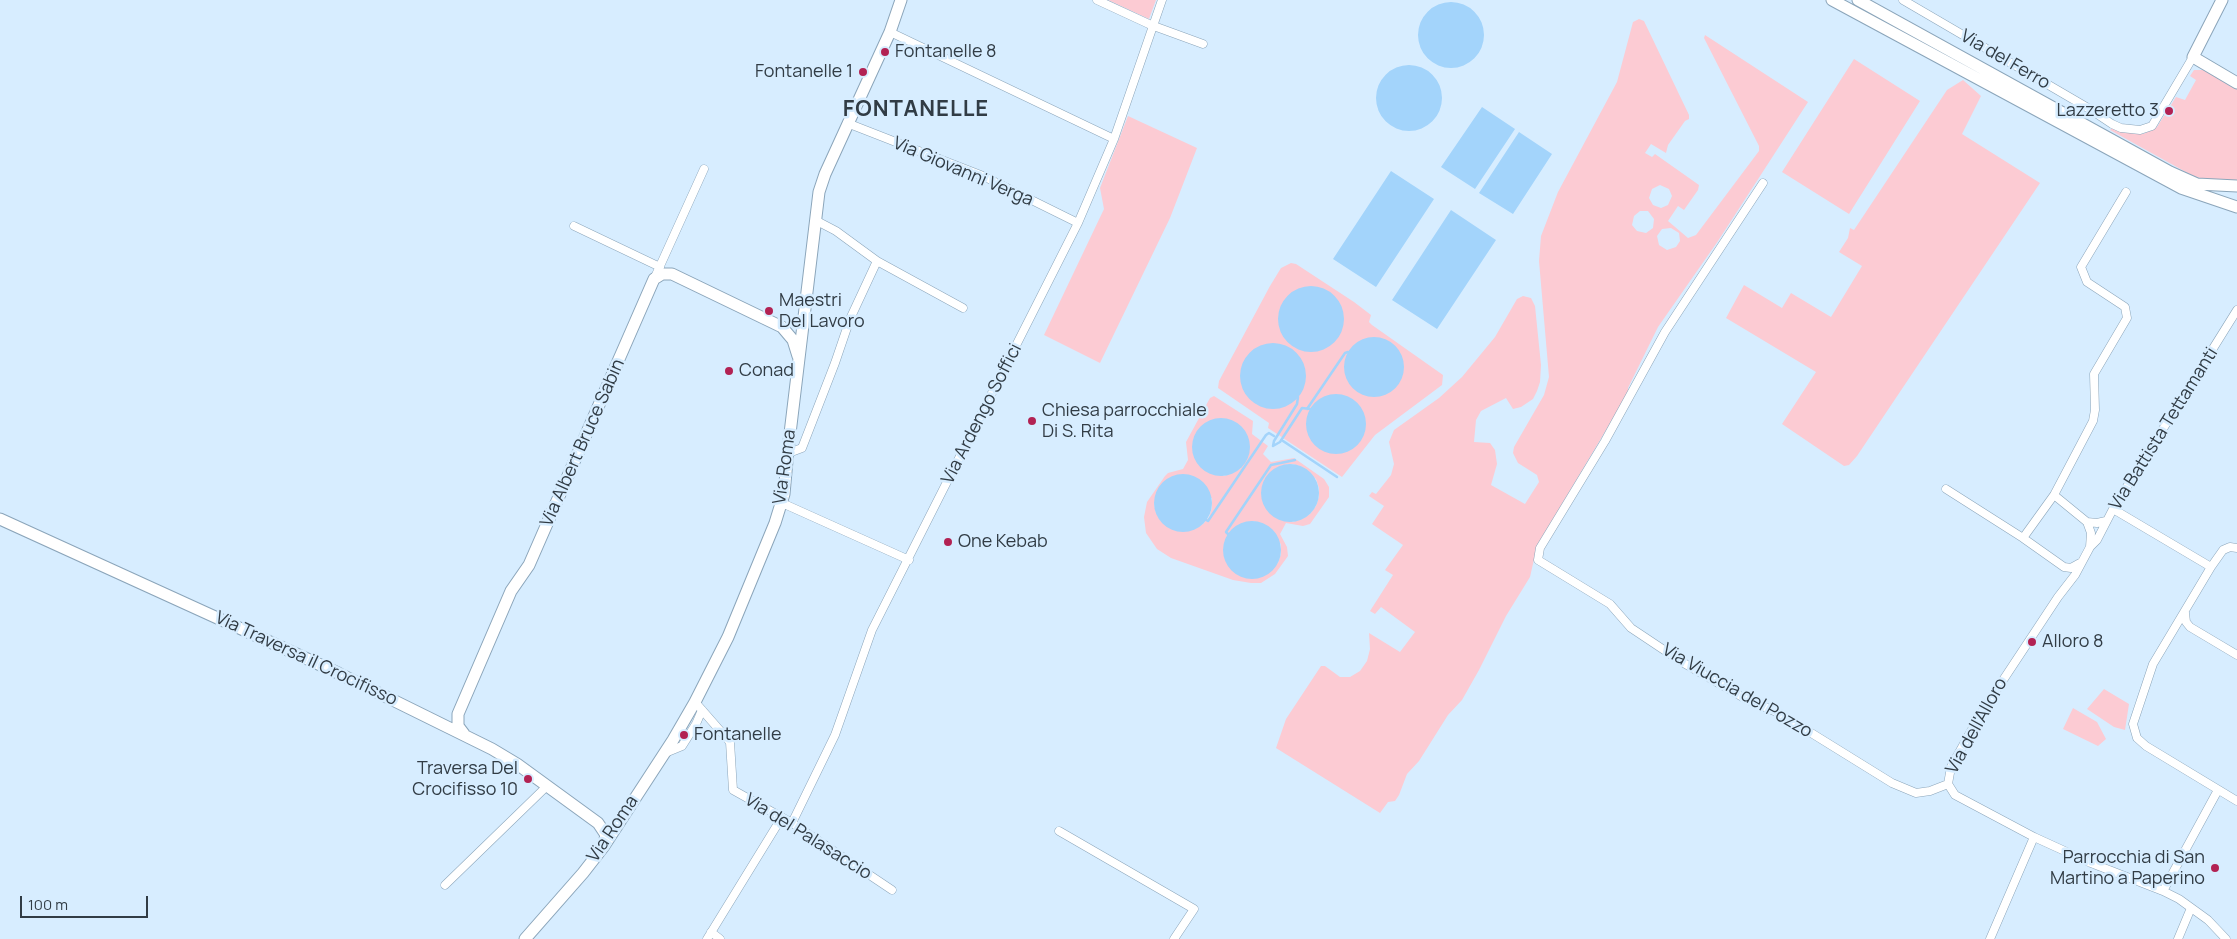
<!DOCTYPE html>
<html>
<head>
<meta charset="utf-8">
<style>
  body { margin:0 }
  #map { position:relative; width:2237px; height:939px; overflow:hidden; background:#d7edff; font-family:Manrope,sans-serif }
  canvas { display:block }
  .scale { position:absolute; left:20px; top:896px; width:128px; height:22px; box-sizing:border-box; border:2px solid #313c45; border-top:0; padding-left:6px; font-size:15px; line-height:18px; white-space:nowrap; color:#313c45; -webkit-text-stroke:4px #d7edff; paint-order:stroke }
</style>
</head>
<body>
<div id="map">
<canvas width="2237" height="939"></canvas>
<div class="scale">100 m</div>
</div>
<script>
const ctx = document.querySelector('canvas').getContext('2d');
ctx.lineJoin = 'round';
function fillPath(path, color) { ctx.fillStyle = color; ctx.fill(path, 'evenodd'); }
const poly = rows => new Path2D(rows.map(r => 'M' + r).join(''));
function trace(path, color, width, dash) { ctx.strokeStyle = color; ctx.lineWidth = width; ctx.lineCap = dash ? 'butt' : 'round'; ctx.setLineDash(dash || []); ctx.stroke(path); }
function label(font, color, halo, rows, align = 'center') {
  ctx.font = font + ' Manrope,sans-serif'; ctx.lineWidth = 5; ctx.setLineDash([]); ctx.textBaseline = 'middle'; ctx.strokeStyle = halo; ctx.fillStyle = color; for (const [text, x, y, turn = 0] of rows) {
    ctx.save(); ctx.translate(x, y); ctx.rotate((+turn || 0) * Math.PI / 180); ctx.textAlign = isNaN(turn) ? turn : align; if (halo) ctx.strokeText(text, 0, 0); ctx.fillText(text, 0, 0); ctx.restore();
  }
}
fillPath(poly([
  [1108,0,1156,0,1149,19],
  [1639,19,1644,21,1689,115,1689,119,1685,121,1668,145,1666,153,1651,144,1645,153,1652,157,1655,154,1699,185,1698,190,1684,210,1678,206,1668,221,1688,238,1696,235,1759,151,1759,146,1704,38,1705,35,1808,102,1718,241,1658,327,1628,388,1628,393,1537,546,1530,577,1506,616,1479,670,1462,700,1448,715,1419,761,1407,774,1399,795,1395,801,1388,802,1380,813,1276,748,1286,719,1321,666,1325,666,1340,677,1350,677,1360,671,1367,661,1370,649,1369,633,1400,652,1415,632,1381,607,1375,614,1370,611,1393,575,1385,570,1403,545,1372,524,1384,506,1369,496,1372,492,1376,494,1391,475,1394,464,1389,442,1394,430,1439,398,1462,377,1495,337,1517,299,1523,296,1531,298,1535,306,1541,365,1540,382,1537,391,1533,399,1521,407,1513,409,1506,398,1481,411,1476,420,1474,442,1490,443,1495,450,1497,464,1491,485,1525,504,1539,482,1537,475,1518,463,1513,453,1514,447,1544,395,1549,377,1539,261,1541,236,1558,192,1617,82,1633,22],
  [1660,185,1669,189,1672,196,1668,205,1661,208,1653,205,1649,198,1652,189],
  [1640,211,1648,211,1654,219,1653,228,1646,233,1637,231,1632,225,1634,216],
  [1671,228,1679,233,1680,241,1676,247,1667,250,1659,245,1657,236,1662,229],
  [1854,59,1920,101,1849,214,1782,172],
  [2194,70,2203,70,2237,86,2237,182,2211,181,2193,176,2110,130,2112,128,2143,134,2157,127,2176,97,2185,100,2196,80,2190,76],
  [1963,80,1981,96,1962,134,2040,183,1857,456,1849,465,1844,466,1782,424,1816,372,1726,318,1744,285,1782,308,1791,293,1831,317,1862,266,1839,252,1848,238,1850,228,1854,230,1947,90],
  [1128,116,1197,148,1170,218,1100,363,1044,335,1104,209,1100,188],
  [1291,263,1296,264,1354,302,1371,315,1369,322,1372,325,1443,375,1442,385,1375,435,1342,477,1268,428,1269,423,1218,388,1219,381,1270,286,1281,268],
  [1214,396,1253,421,1252,434,1268,446,1263,454,1271,462,1294,458,1324,479,1329,487,1329,497,1310,524,1303,526,1286,523,1280,534,1287,547,1288,556,1275,574,1261,583,1251,583,1233,580,1171,558,1157,549,1146,533,1144,517,1147,502,1165,476,1168,473,1183,469,1188,460,1186,442,1210,398],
  [1194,438,1241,468,1233,473,1224,476,1194,456,1193,447],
  [1293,464,1302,467,1316,479,1319,488,1319,497,1316,506,1310,514,1302,519,1293,522,1263,502,1262,493,1268,475,1283,465],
  [1212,498,1212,508,1209,517,1203,524,1195,529,1161,521,1156,513,1154,503],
  [1254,521,1281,544,1281,554,1278,563,1230,567,1225,559,1224,550,1237,526],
  [2104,689,2129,704,2125,730,2114,727,2087,709],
  [2073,708,2097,722,2106,739,2098,746,2063,729]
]), '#fccbd3');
fillPath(poly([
  '1418 35a33 33 0 1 1 66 0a33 33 0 1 1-66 0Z',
  '1376 98a33 33 0 1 1 66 0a33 33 0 1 1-66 0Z',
  [1482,107,1515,129,1475,189,1441,167],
  [1519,132,1552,154,1513,214,1479,193],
  [1391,171,1434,199,1376,287,1333,259],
  [1451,210,1496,240,1437,329,1392,300],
  '1278 319a33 33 0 1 1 66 0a33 33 0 1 1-66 0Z',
  '1344 367a30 30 0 1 1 60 0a30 30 0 1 1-60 0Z',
  '1240 376a33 33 0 1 1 66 0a33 33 0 1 1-66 0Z',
  '1306 424a30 30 0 1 1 60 0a30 30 0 1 1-60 0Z',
  '1192 447a29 29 0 1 1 58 0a29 29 0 1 1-58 0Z',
  '1261 493a29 29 0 1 1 58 0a29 29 0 1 1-58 0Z',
  '1154 503a29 29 0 1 1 58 0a29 29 0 1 1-58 0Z',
  '1223 550a29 29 0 1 1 58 0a29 29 0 1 1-58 0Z'
]), '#a3d4fb');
trace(poly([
  [1307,409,1345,353,1348,352],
  [1283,441,1337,477],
  [1273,446,1280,442,1302,408,1310,409],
  [1273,446,1274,441,1297,404,1298,397],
  [1206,520,1208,521,1266,435,1269,433,1274,436],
  [1228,534,1226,532,1271,465,1295,460]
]), '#a3d4fb', 2.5);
const street = poly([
  [1097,0,1151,25,1203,44],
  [1903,0,2088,108,2112,124,2121,128,2140,130,2152,126,2193,57],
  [890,32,1114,139],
  [847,123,983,176,1078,223],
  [1763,183,1665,332,1605,441,1540,548,1538,560,1610,604,1631,628,1682,662,1746,699,1779,713,1892,783,1916,793,1930,791,1948,784],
  [574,226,660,267],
  [877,261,963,308],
  [655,277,704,169],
  [788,450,794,451,802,448,835,363,850,319,877,261,836,231,815,220],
  [1946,489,2023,538,2064,567,2071,568,2080,563],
  [2054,495,2087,522,2097,523,2106,521],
  [782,503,909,560],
  [2113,509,2211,567],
  [2087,522,2091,533,2090,547,2075,575,2058,597,1980,715,1951,767,1948,784,1955,795,2034,837,2091,863,2163,891,2179,899,2208,920,2226,939],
  [2023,538,2054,495,2093,421,2095,410,2094,374,2127,318,2125,307,2087,282,2081,267,2126,192],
  [2090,547,2097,540,2113,509,2237,310],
  [2237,548,2230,547,2223,550,2211,567,2153,664,2133,724,2137,738,2146,746,2237,801],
  [2185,613,2186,622,2190,627,2237,655],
  [695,702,730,742,733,790,792,823,892,890],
  [665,753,682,746,696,724,702,710],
  [792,823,835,735,872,630,1078,223,1114,139,1162,0],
  [1059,831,1194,909,1174,939],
  [445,885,546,787],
  [2163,891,2218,790],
  [711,932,720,939],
  [707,939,782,817],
  [1990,939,2034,837],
  [2178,939,2191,908]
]);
const secondary = poly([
  [1832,0,2181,188,2237,207],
  [1858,0,2170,172,2197,184,2237,186],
  [2222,0,2193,57,2237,83],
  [0,519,338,673,492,749,517,764,598,823,606,835,604,844],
  [464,734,458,726,458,714,511,591,529,565,654,279,662,274,672,274,782,327,793,340,798,356],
  [525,939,583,873,604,846,673,740,695,702,728,637,775,523,784,494,788,450,819,192,825,174,890,32,901,0]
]);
trace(street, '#8ba5ba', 9);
trace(secondary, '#8ba5ba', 13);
trace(street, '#fff', 8);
trace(secondary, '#fff', 11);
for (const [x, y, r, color] of [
  [885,52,5,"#b22253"],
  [863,72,5,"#b22253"],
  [2169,111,5,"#b22253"],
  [769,311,5,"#b22253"],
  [729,371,5,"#b22253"],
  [1032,421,5,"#b22253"],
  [948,542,5,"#b22253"],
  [2032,642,5,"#b22253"],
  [684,735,5,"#b22253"],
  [528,779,5,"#b22253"],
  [2215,868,5,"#b22253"]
]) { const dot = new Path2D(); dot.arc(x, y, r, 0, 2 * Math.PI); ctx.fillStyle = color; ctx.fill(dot); trace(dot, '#d7edff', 2); }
label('18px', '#313c45', '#d7edff', [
  ["Fontanelle 8",895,52],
  ["Fontanelle 1",853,72,"right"],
  ["Lazzeretto 3",2159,111,"right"],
  ["Maestri",779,301],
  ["Del Lavoro",779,322],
  ["Conad",739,371],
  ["Chiesa parrocchiale",1042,411],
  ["Di S. Rita",1042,432],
  ["One Kebab",958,542],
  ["Alloro 8",2042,642],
  ["Fontanelle",694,735],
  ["Traversa Del",518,769,"right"],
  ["Crocifisso 10",518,790,"right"],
  ["Parrocchia di San",2205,858,"right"],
  ["Martino a Paperino",2205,879,"right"]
], 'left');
label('18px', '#313c45', '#d7edff', [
  ["Via del Ferro",2005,60,30],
  ["Via Giovanni Verga",963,172,23],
  ["Via Ardengo Soffici",982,414,-63],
  ["Via Battista Tettamanti",2164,429,-58],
  ["Via Albert Bruce Sabin",583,443,-66],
  ["Via Roma",785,467,-82],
  ["Via Traversa il Crocifisso",306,659,25],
  ["Via Viuccia del Pozzo",1737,691,30],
  ["Via dell'Alloro",1977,726,-61],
  ["Via Roma",613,829,-56],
  ["Via del Palasaccio",808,837,32]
]);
ctx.letterSpacing = '1px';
label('bold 22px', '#313c45', '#d7edff', [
  ["FONTANELLE",916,110]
]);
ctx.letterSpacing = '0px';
</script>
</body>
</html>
